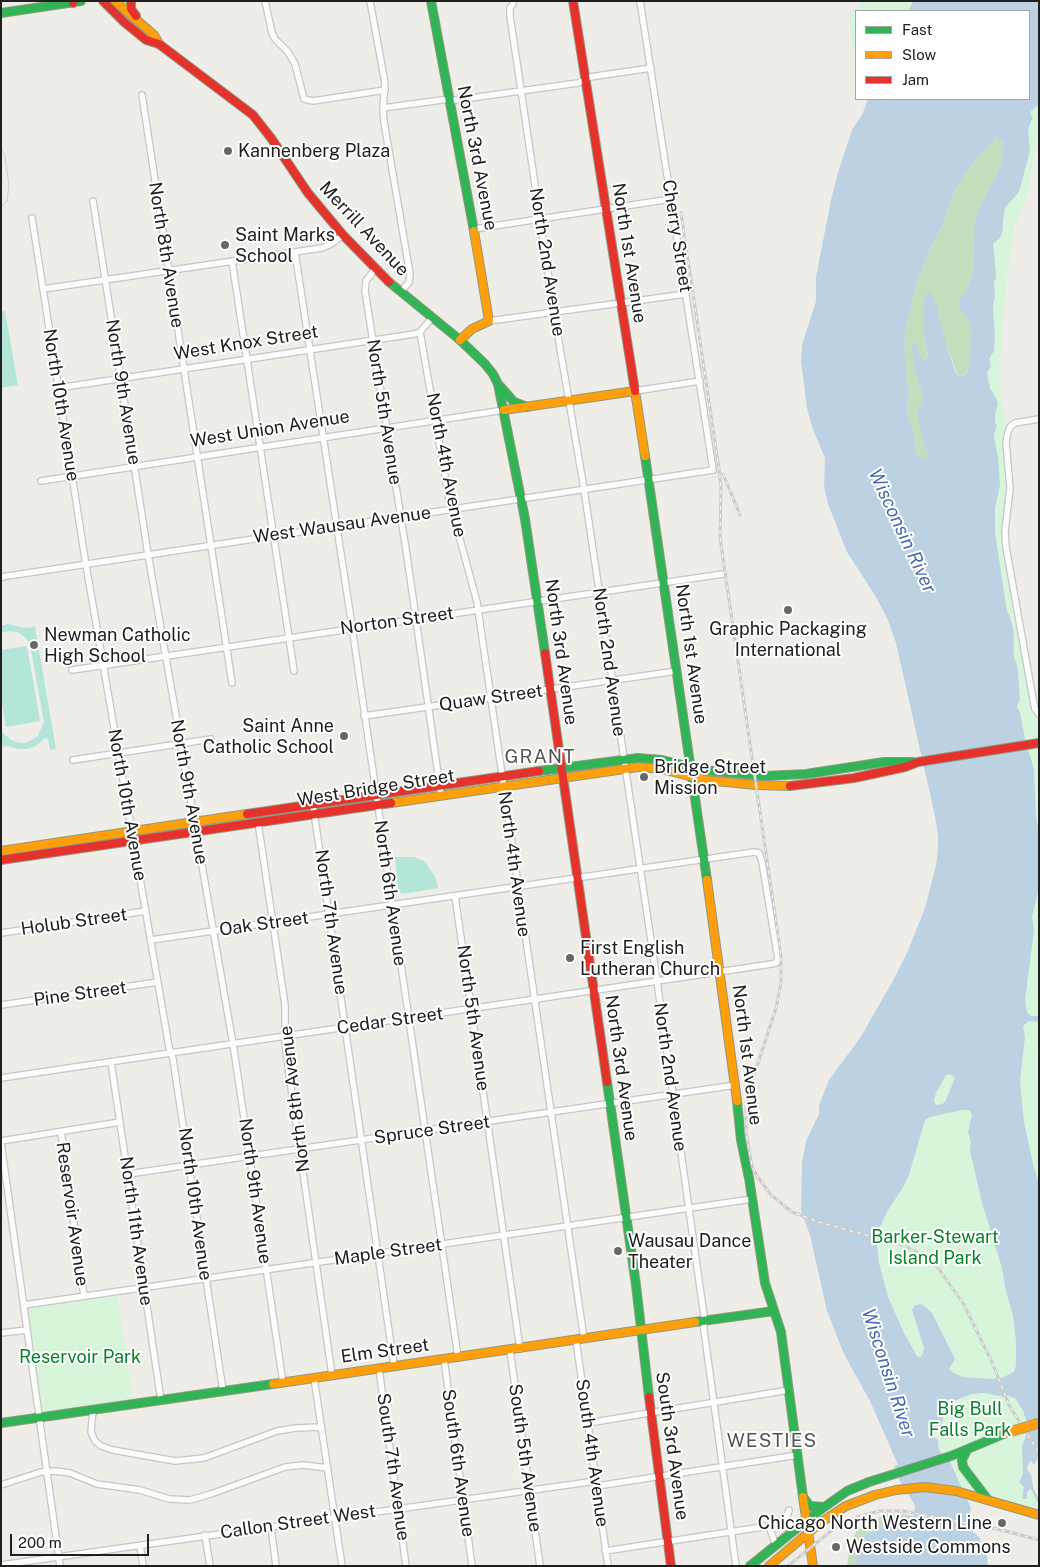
<!DOCTYPE html>
<html>
<head>
<meta charset="utf-8">
<style>
  body { margin:0 }
  #map { position:relative; width:1040px; height:1567px; overflow:hidden; background:#eeede8; font-family:"Public Sans",sans-serif }
  canvas { display:block }
  .frame { position:absolute; inset:0; border:2px solid #202020; pointer-events:none }
  .legend { position:absolute; left:855px; top:10px; width:175px; height:90px; box-sizing:border-box; background:#fff; border:1px solid #a6a6a6; margin:0; padding:6px 9px; list-style:none; font-size:15px; color:#202020 }
  .legend li { display:flex; align-items:center; gap:10px; height:25px }
  .legend b { width:25px; border:1px solid #a6a6a6 }
  .scale { position:absolute; left:10px; top:1534px; width:139px; height:22px; box-sizing:border-box; border:2px solid #202020; border-top:0; padding-left:6px; font-size:15px; line-height:18px; white-space:nowrap; color:#202020; -webkit-text-stroke:4px #fff; paint-order:stroke }
</style>
</head>
<body>
<div id="map">
<canvas width="1040" height="1567"></canvas>
<div class="frame"></div>
<ul class="legend">
<li><b style="height:6px;background:#30b455"></b>Fast</li>
<li><b style="height:6px;background:#ff9f0a"></b>Slow</li>
<li><b style="height:6px;background:#e5322d"></b>Jam</li>
</ul>
<div class="scale">200 m</div>
</div>
<script>
const ctx = document.querySelector('canvas').getContext('2d');
ctx.lineJoin = 'round';
function fillPath(path, color) { ctx.fillStyle = color; ctx.fill(path, 'evenodd'); }
const poly = rows => new Path2D(rows.map(r => 'M' + r).join(''));
function trace(path, color, width, dash) { ctx.strokeStyle = color; ctx.lineWidth = width; ctx.lineCap = dash ? 'butt' : 'round'; ctx.setLineDash(dash || []); ctx.stroke(path); }
function label(font, color, halo, rows, align = 'center') {
  ctx.font = font + ' "Public Sans",sans-serif'; ctx.lineWidth = 4; ctx.setLineDash([]); ctx.textBaseline = 'middle'; ctx.strokeStyle = halo; ctx.fillStyle = color; for (const [text, x, y, turn = 0] of rows) {
    ctx.save(); ctx.translate(x, y); ctx.rotate((+turn || 0) * Math.PI / 180); ctx.textAlign = isNaN(turn) ? turn : align; if (halo) ctx.strokeText(text, 0, 0); ctx.fillText(text, 0, 0); ctx.restore();
  }
}
fillPath(poly([
  [996,138,1001,139,1003,141,1002,164,977,212,974,230,973,272,966,290,959,300,960,310,969,321,971,331,968,368,965,375,959,376,956,371,946,344,924,337,928,356,923,360,917,347,914,368,923,395,922,438,928,456,923,460,920,458,916,453,913,429,908,416,907,406,909,391,906,369,905,331,917,282,930,249,943,225,953,193,972,164],
  [884,1514,902,1514,913,1516,911,1517,895,1518,880,1528,863,1536,857,1550,855,1566,847,1566,850,1544,857,1530,876,1523,879,1517]
]), '#c3ddbd');
fillPath(poly([
  [860,1,913,1,908,11,856,11,856,50,853,50,849,14,861,4],
  [1039,98,1039,122,1028,192,1014,229,1006,282,999,376,1001,399,1005,419,1004,443,1007,480,1002,524,1002,543,1036,715,1039,717,1039,833,1036,817,1034,769,1025,739,1020,712,1017,707,1018,703,1020,700,1018,669,1014,656,1014,632,1009,614,1007,612,995,532,995,508,1000,485,999,475,994,436,995,432,994,396,993,392,990,389,987,372,989,359,994,351,995,335,993,310,995,266,993,244,1003,229,1003,221,1005,208,1018,193,1021,185,1030,151,1028,129,1031,124,1032,115,1030,114,1031,111,1039,105],
  [1039,888,1039,987,1037,998,1039,998,1039,1016,1031,1016,1026,1011,1025,1000,1034,930,1032,917],
  [1029,1021,1039,1022,1039,1035,1037,1043,1036,1076,1037,1085,1039,1086,1039,1184,1033,1164,1024,1125,1020,1085,1025,1037,1023,1026],
  [950,1074,955,1078,945,1102,942,1104,935,1105,934,1100,936,1093,946,1075],
  [962,1110,969,1110,972,1114,968,1132,971,1142,970,1151,982,1203,1002,1268,1005,1287,1013,1316,1016,1341,1016,1365,1014,1372,1001,1378,991,1379,963,1377,954,1373,949,1369,955,1359,932,1313,912,1310,924,1348,923,1354,919,1357,917,1356,904,1333,888,1297,879,1263,877,1244,874,1240,888,1210,902,1189,909,1175,925,1120,930,1117],
  [117,1295,133,1400,48,1412,44,1411,42,1408,28,1313,29,1308],
  [984,1393,1004,1397,1008,1395,1010,1397,1015,1398,1023,1411,1029,1428,1022,1446,1023,1474,1019,1482,1024,1487,1023,1498,1028,1496,1027,1492,1032,1490,1039,1505,1039,1511,961,1488,950,1466,950,1462,1004,1438,1004,1429,943,1455,939,1450,933,1436,935,1426,940,1428,948,1405,971,1394]
]), '#d6f5db');
fillPath(poly([
  [1,311,5,311,18,385,1,388],
  [8,624,26,628,35,627,56,749,50,750,48,739,45,738,36,746,27,749,18,749,8,746,1,747,1,728,3,733,11,740,20,743,26,743,38,736,44,722,30,644,25,637,17,632,9,631,1,633,1,626],
  [27,646,40,721,6,727,1,698,1,650],
  [395,857,414,857,424,861,435,876,438,888,402,894,398,890]
]), '#b3e6d9');
fillPath(poly([
  [913,1,1039,1,1039,105,1031,111,1030,114,1033,117,1028,129,1030,151,1021,185,1018,193,1005,208,1003,221,1003,229,1000,238,993,244,996,274,996,279,994,280,995,298,994,299,993,310,995,335,994,351,989,359,991,367,987,372,990,389,993,392,994,396,996,397,998,404,995,415,995,423,997,424,994,436,998,457,1000,486,995,508,995,532,1007,612,1009,614,1014,632,1014,656,1018,669,1020,700,1018,703,1017,707,1020,712,1025,739,1034,769,1036,817,1039,833,1039,888,1032,917,1034,930,1025,1000,1027,1012,1031,1016,1039,1016,1039,1022,1029,1021,1023,1026,1025,1037,1020,1082,1024,1122,1033,1164,1039,1184,1039,1456,1034,1465,1031,1461,1029,1462,1027,1469,1031,1475,1034,1490,1039,1499,1039,1505,1031,1489,1027,1492,1027,1499,1023,1499,1022,1497,1024,1487,1019,1482,1023,1474,1022,1446,1029,1428,1023,1411,1015,1398,1010,1397,1008,1395,1004,1397,984,1393,971,1394,959,1399,948,1405,940,1428,935,1427,933,1436,938,1440,939,1450,950,1462,971,1508,968,1526,971,1530,980,1538,981,1545,987,1555,988,1566,855,1566,857,1550,863,1536,880,1528,895,1518,914,1516,915,1505,900,1481,894,1466,898,1465,895,1458,870,1401,844,1354,827,1311,810,1235,801,1211,802,1162,806,1141,819,1114,819,1105,829,1080,860,1038,894,979,907,953,925,908,936,865,938,850,938,836,935,816,896,643,888,620,876,597,847,552,828,504,824,487,825,458,812,427,807,408,801,361,802,345,816,301,816,277,831,200,839,169,852,130,862,115,868,99,1029,99,1029,11,908,11],
  [996,138,1003,141,1002,164,977,212,974,230,973,272,966,290,959,300,960,310,969,321,971,331,968,368,966,375,959,376,955,371,946,344,935,300,931,293,927,293,924,300,924,337,928,355,926,359,922,358,917,347,912,343,914,368,923,395,922,402,917,409,922,438,928,456,923,460,920,458,916,453,913,429,908,416,907,406,909,391,906,369,905,331,917,282,930,249,943,225,953,193,972,164],
  [950,1074,955,1078,945,1102,942,1104,935,1105,934,1100,936,1093,946,1075],
  [962,1110,969,1110,972,1114,968,1132,971,1142,970,1151,982,1203,1002,1268,1005,1287,1013,1316,1016,1341,1016,1365,1014,1372,1001,1378,991,1379,963,1377,954,1373,949,1369,955,1359,932,1313,922,1304,915,1305,912,1310,924,1348,923,1354,920,1357,917,1356,904,1333,888,1297,879,1263,877,1244,874,1240,888,1210,902,1189,909,1175,925,1120,930,1117]
]), '#bcd2e2');
trace(poly([
  [1,148,5,157,9,185,7,201,1,207]
]), '#bcd2e2', 1);
const street = poly([
  [265,1,272,33,275,39,288,52,295,64,304,99,313,101,385,90],
  [370,1,385,83,383,108,384,122,410,274,409,282,401,292],
  [513,4,510,8,510,16,554,313,584,489,657,981,704,1316,704,1330,736,1566],
  [142,95,232,683],
  [449,101,578,83,590,77,651,68],
  [383,108,449,99],
  [93,201,148,554,234,1050,283,1383],
  [32,218,85,559,169,1047,173,1059,223,1391],
  [474,229,671,199],
  [295,252,350,613,458,1357],
  [232,261,294,671],
  [375,269,366,281,365,291,407,556,441,795],
  [43,289,322,248,331,244,343,235],
  [489,321,686,294],
  [420,332,449,499,477,602,480,623,584,1339],
  [58,388,414,334,420,332,432,318],
  [635,391,700,381],
  [1039,419,1015,423,1010,427,1008,432,1006,442,1010,488,1005,531,1006,547,1033,699,1035,709,1039,714],
  [41,481,504,410],
  [1,577,713,470,640,1],
  [72,670,723,574],
  [364,716,677,671],
  [73,760,211,739],
  [313,805,394,1366],
  [258,822,285,1005,285,1043,291,1088,332,1375],
  [455,896,520,1349],
  [1,933,146,911],
  [1,1005,158,982],
  [111,1062,161,1401],
  [1,1078,725,971,771,964,776,963,778,959,762,862,759,853,754,852,151,940],
  [61,1132,84,1296],
  [1,1141,120,1122],
  [1,1143,60,1566],
  [128,1174,736,1085],
  [24,1305,752,1199],
  [1,1333,27,1330],
  [576,1340,608,1566],
  [510,1350,540,1566],
  [444,1359,472,1566],
  [379,1369,406,1566],
  [314,1378,342,1566],
  [93,1410,91,1432,95,1441,101,1446,113,1450,175,1461,204,1458,277,1431,296,1428,321,1427],
  [588,1423,789,1390],
  [1,1485,41,1472,55,1471,70,1473,97,1484,140,1490,169,1499,190,1500,211,1494,285,1467,303,1465,328,1468],
  [597,1486,798,1455],
  [271,1526,276,1566],
  [769,1526,776,1546],
  [205,1535,210,1566],
  [140,1545,143,1566],
  [605,1551,769,1526,786,1519,789,1510],
  [1,1565,596,1481]
]);
const fast = poly([
  [431,1,474,231],
  [1,13,81,1],
  [389,282,460,340,485,364,493,374,498,384,525,519,545,653],
  [500,386,514,402,527,407],
  [645,456,707,880],
  [539,771,638,758,662,760,703,770,764,776,806,774,884,762,913,762],
  [607,1082,636,1285,649,1397],
  [737,1101,741,1140,749,1178,765,1283,781,1332,803,1497,810,1506,824,1507],
  [695,1322,774,1311],
  [1,1423,273,1384],
  [967,1450,962,1460,963,1467,988,1500],
  [750,1566,816,1513,847,1491,869,1482,951,1456,1006,1433]
]);
const slow = poly([
  [115,1,154,35,159,44],
  [460,340,472,329,489,321,474,231],
  [504,410,635,391,645,456],
  [391,803,638,767,662,769,705,780,756,785,790,786],
  [1,851,247,814],
  [707,880,737,1101],
  [273,1384,695,1322],
  [803,1497,813,1566],
  [769,1566,820,1523,846,1506,875,1495,896,1490,925,1487,956,1491,1039,1515]
]);
const jam = poly([
  [103,1,124,22,146,40,159,44,253,115,271,138,308,193,343,235,389,282],
  [131,1,131,9,136,16],
  [573,1,635,391],
  [73,3,74,1],
  [545,653,607,1082],
  [790,786,854,778,905,767,918,762,1039,743],
  [247,814,539,771],
  [1,860,391,803],
  [649,1397,671,1566]
]);
trace(street, '#c7c6c4', 8);
trace(fast, '#929880', 10);
trace(slow, '#929880', 10);
trace(jam, '#929880', 10);
trace(street, '#fcfcfc', 5.5);
trace(fast, '#30b455', 8);
trace(slow, '#ff9f0a', 8);
trace(jam, '#e5322d', 8);
const rail = poly([
  [681,213,719,469,721,486,720,538,781,956,781,982,776,1008,748,1094,746,1106,746,1132,752,1166,757,1176,771,1195,792,1212,819,1222,902,1245,919,1253,936,1265,963,1303,992,1362,1009,1405,1039,1453],
  [723,474,740,515],
  [788,1566,836,1527,857,1517,880,1511,903,1511,998,1529,1039,1540]
]);
trace(rail, '#cbcbca', 3);
trace(rail, '#fff', 1, [4]);
const slowBridge = poly([
  [1006,1433,1039,1423]
]);
trace(slowBridge, '#a5a084', 11, []);
trace(slowBridge, '#ff9f0a', 9);
for (const [x, y, r, color] of [
  [228,151,5,"#686866"],
  [225,245,5,"#686866"],
  [788,610,5,"#686866"],
  [34,645,5,"#686866"],
  [344,736,5,"#686866"],
  [644,777,5,"#686866"],
  [570,958,5,"#686866"],
  [618,1251,5,"#686866"],
  [1002,1523,5,"#686866"],
  [836,1547,5,"#686866"]
]) { const dot = new Path2D(); dot.arc(x, y, r, 0, 2 * Math.PI); ctx.fillStyle = color; ctx.fill(dot); trace(dot, '#fff', 2); }
label('18px', '#202020', '#fff', [
  ["Kannenberg Plaza",238,151],
  ["Saint Marks",235,235],
  ["School",235,256],
  ["Graphic Packaging",788,629,"center"],
  ["International",788,650,"center"],
  ["Newman Catholic",44,635],
  ["High School",44,656],
  ["Saint Anne",334,726,"right"],
  ["Catholic School",334,747,"right"],
  ["Bridge Street",654,767],
  ["Mission",654,788],
  ["First English",580,948],
  ["Lutheran Church",580,969],
  ["Wausau Dance",628,1241],
  ["Theater",628,1262],
  ["Chicago North Western Line",992,1523,"right"],
  ["Westside Commons",846,1547]
], 'left');
label('18px', '#202020', '#fff', [
  ["North 3rd Avenue",477,158,79],
  ["Merrill Avenue",364,229,47],
  ["Cherry Street",677,236,81],
  ["North 1st Avenue",629,253,81],
  ["North 8th Avenue",166,255,81],
  ["North 2nd Avenue",547,262,81],
  ["West Knox Street",246,343,-9],
  ["North 9th Avenue",123,392,81],
  ["North 10th Avenue",61,405,81],
  ["North 5th Avenue",384,412,81],
  ["West Union Avenue",270,429,-9],
  ["North 4th Avenue",446,465,79],
  ["West Wausau Avenue",342,525,-8],
  ["Norton Street",397,621,-8],
  ["North 3rd Avenue",561,652,82],
  ["North 1st Avenue",691,654,82],
  ["North 2nd Avenue",609,662,82],
  ["Quaw Street",491,698,-8],
  ["West Bridge Street",376,788,-9],
  ["North 9th Avenue",189,792,80],
  ["North 10th Avenue",127,805,80],
  ["North 4th Avenue",514,864,82],
  ["North 6th Avenue",390,893,82],
  ["Holub Street",74,922,-8],
  ["North 7th Avenue",331,922,82],
  ["Oak Street",264,924,-8],
  ["Pine Street",80,994,-8],
  ["North 5th Avenue",473,1018,82],
  ["Cedar Street",390,1021,-8],
  ["North 1st Avenue",747,1055,83],
  ["North 3rd Avenue",621,1068,82],
  ["North 2nd Avenue",670,1077,82],
  ["North 8th Avenue",295,1099,-97],
  ["Spruce Street",432,1130,-8],
  ["North 9th Avenue",255,1191,82],
  ["North 10th Avenue",195,1204,82],
  ["Reservoir Avenue",72,1214,82],
  ["North 11th Avenue",136,1231,82],
  ["Maple Street",388,1252,-8],
  ["Elm Street",385,1351,-8],
  ["South 3rd Avenue",672,1446,82],
  ["South 4th Avenue",592,1453,82],
  ["South 5th Avenue",525,1458,82],
  ["South 6th Avenue",458,1463,82],
  ["South 7th Avenue",393,1467,82],
  ["Callon Street West",298,1522,-8]
]);
label('18px', '#0a8229', '#fff', [
  ["Barker-Stewart",935,1237],
  ["Island Park",935,1258],
  ["Reservoir Park",80,1357],
  ["Big Bull",970,1409],
  ["Falls Park",970,1430]
]);
label('italic 19px', '#496bb2', '#fff', [
  ["Wisconsin River",902,531,65],
  ["Wisconsin River",888,1373,72]
]);
ctx.letterSpacing = '1px';
label('19px', '#535353', '#fff', [
  ["GRANT",540,757],
  ["WESTIES",772,1441]
]);
ctx.letterSpacing = '0px';
</script>
</body>
</html>
